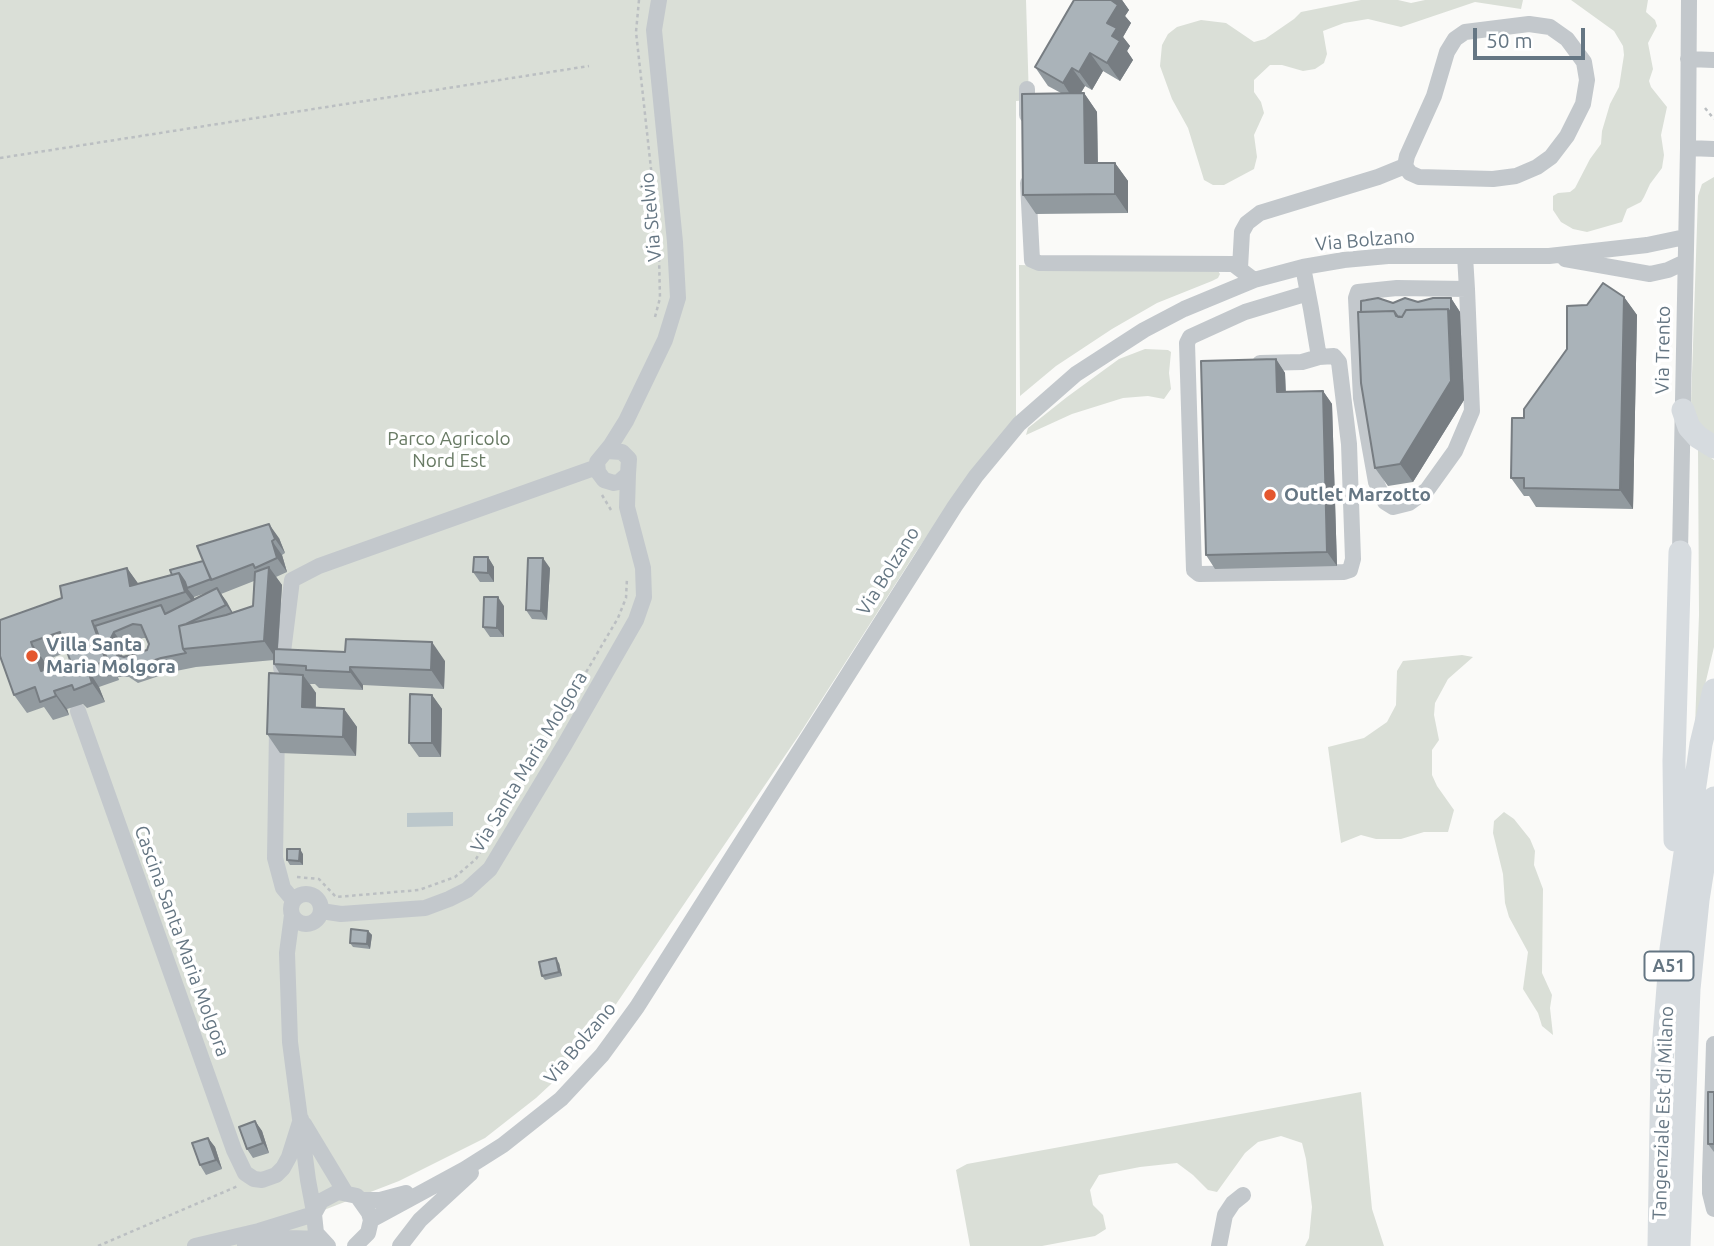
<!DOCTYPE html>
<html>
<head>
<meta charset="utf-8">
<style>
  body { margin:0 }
  #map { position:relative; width:1714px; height:1246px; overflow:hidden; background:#fafaf8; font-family:Ubuntu,sans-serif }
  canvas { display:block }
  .scale { position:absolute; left:1473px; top:28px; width:112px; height:32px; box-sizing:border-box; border:4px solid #657683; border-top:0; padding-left:9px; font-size:21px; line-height:24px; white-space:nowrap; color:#657683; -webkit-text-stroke:5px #fff; paint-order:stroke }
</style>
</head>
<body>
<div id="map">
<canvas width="1714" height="1246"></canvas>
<div class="scale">50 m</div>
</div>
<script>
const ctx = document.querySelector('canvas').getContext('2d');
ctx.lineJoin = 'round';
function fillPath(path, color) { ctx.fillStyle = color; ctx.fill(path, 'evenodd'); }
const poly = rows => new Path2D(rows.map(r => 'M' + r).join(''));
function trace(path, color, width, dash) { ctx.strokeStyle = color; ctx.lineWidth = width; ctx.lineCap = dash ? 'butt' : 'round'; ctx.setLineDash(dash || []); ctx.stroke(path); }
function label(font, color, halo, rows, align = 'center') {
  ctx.font = font + ' Ubuntu,sans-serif'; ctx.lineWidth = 7; ctx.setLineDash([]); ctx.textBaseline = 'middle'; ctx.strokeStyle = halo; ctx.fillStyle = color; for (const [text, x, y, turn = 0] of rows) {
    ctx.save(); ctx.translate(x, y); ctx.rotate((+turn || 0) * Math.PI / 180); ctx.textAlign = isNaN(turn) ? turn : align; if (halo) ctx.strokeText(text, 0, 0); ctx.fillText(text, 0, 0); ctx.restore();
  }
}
fillPath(poly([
  [0,0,1026,0,1029,100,1016,101,1016,418,976,465,916,552,799,735,591,1041,564,1072,536,1098,485,1138,399,1181,311,1215,321,1246,0,1246],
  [1361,0,1398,0,1411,3,1425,0,1523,0,1521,9,1475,2,1401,27,1368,19,1344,23,1323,31,1327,54,1324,63,1315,69,1303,71,1282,65,1270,65,1254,80,1254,92,1261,102,1264,113,1254,135,1257,157,1254,169,1224,185,1213,185,1204,180,1188,128,1172,99,1160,66,1162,45,1168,34,1177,27,1201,20,1226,23,1254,42,1265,39,1294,19,1301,12],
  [1571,0,1648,0,1646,12,1655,20,1657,26,1648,43,1653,69,1649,81,1651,87,1667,107,1661,135,1664,155,1662,168,1650,184,1644,197,1641,202,1627,209,1622,222,1587,232,1573,229,1561,222,1553,210,1553,196,1558,193,1570,192,1575,188,1590,159,1601,144,1602,131,1610,104,1619,87,1624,55,1623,46,1614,31],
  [1714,177,1714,441,1701,432,1691,404,1698,196,1702,184],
  [1019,265,1217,269,1220,274,1218,278,1212,281,1157,303,1112,329,1056,366,1020,396],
  [1145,349,1168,350,1171,352,1169,373,1171,389,1164,399,1148,396,1123,398,1072,414,1026,435,1028,428,1067,397,1119,359],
  [1698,448,1714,460,1714,647,1695,727,1699,615],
  [1462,655,1473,657,1448,679,1435,703,1434,715,1439,740,1432,750,1432,775,1437,786,1454,810,1448,832,1424,832,1401,839,1376,839,1361,835,1341,843,1328,747,1364,738,1387,722,1396,705,1397,671,1403,661],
  [1504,812,1514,819,1530,839,1535,851,1534,865,1543,889,1542,973,1552,995,1550,1008,1553,1035,1542,1026,1538,1013,1523,989,1528,952,1509,917,1505,903,1503,874,1493,833,1494,821],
  [1361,1092,1372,1209,1384,1246,1305,1246,1309,1238,1312,1207,1306,1159,1302,1143,1281,1136,1258,1142,1245,1153,1217,1192,1208,1190,1193,1175,1177,1163,1140,1167,1099,1175,1090,1190,1093,1205,1103,1215,1106,1229,1095,1236,1042,1246,970,1246,956,1170,967,1164]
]), '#dadfd7');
fillPath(poly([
  [453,812,453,826,407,827,407,813]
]), '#bbc7cb');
trace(poly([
  [639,0,636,32,652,178],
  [1705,108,1714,119],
  [0,158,589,66],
  [655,317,660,298,659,257],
  [602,495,611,510],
  [297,877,319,879,336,897,419,890,455,877,476,859,618,618,626,598,627,578],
  [98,1246,238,1186]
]), '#bbbfc2', 2.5, [3.5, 3.5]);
trace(poly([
  [1529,24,1550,27,1567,39,1584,62,1587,80,1583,104,1567,136,1551,157,1537,167,1516,176,1493,179,1419,177,1410,173,1405,166,1407,156,1434,96,1447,52,1455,39,1465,32,1529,24],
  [1688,59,1714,60],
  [1027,89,1027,115],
  [1688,148,1714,149],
  [1028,183,1032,260,1039,263,1233,264,1254,280],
  [1465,256,1467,289,1472,411,1455,451,1427,490,1409,503,1393,507,1385,502,1376,482,1361,398,1356,298,1358,292,1397,288,1467,289],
  [1565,259,1650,274,1668,270,1685,262],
  [1303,267,1311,309,1319,357,1334,356,1339,362,1349,444,1353,559,1350,570,1344,572,1199,574,1194,570,1187,343,1190,337,1245,312,1308,293],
  [1240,268,1242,232,1247,223,1260,213,1378,177,1405,166],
  [1260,363,1302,362,1319,357],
  [607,451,622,452,629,459,628,474,619,482,614,483,604,480,598,472,597,462,611,445,626,421,665,340,678,298,675,242,654,30,659,0],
  [1680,552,1688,148,1689,0],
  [281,668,292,580,319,566,597,467],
  [78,711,234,1150,245,1173,254,1179,262,1180,276,1175,283,1168,289,1157,301,1119],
  [277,729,275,858,283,888,293,900],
  '291 909a15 15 0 1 1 30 0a15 15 0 1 1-30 0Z',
  [321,911,341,914,425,908,449,899,467,890,490,869,565,744,636,620,644,597,643,568,627,507,628,474],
  [292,915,287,953,290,1042,308,1180,314,1212],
  [1714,1044,1710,1177,1710,1193,1714,1209],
  [304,1124,345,1192],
  [362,1200,380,1200,406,1193],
  [371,1220,465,1169,503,1145,561,1099,602,1055,637,1007,955,506,976,476,1019,424,1076,374,1144,330,1184,309,1254,280,1303,267,1344,260,1388,256,1549,256,1647,245,1685,237],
  [245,1245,289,1238,319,1239],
  [195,1246,259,1231,314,1214],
  [328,1246,316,1233,314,1214,321,1201,338,1192,357,1196,369,1213,371,1220,368,1233,355,1246],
  [400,1246,420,1220,471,1173],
  [1219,1246,1225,1215,1233,1203,1243,1195]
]), '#c3c8cc', 16);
trace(poly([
  [1683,410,1689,427,1698,437,1714,447],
  [1675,840,1674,761,1680,552],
  [1659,1246,1662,1063,1671,949,1701,744,1714,690],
  [1679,1246,1689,989,1698,900,1714,798]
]), '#d6dbdf', 23);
fillPath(poly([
  [1074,0,1122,0,1129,10,1125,16,1131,23,1123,37,1130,46,1127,51,1133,60,1120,81,1103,71,1092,90,1085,86,1081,93,1084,93,1097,112,1098,163,1115,163,1128,181,1128,213,1036,214,1023,195,1061,93,1048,86,1035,67],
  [1624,297,1637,315,1633,509,1536,507,1529,496,1524,496,1511,478,1524,418,1567,349,1587,305],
  [1451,298,1460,312,1464,400,1413,482,1388,486,1375,468,1393,303],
  [1276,359,1285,373,1286,392,1323,391,1332,404,1337,566,1215,569,1206,555],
  [279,538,285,553,282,555,287,572,276,577,282,585,278,649,445,661,444,689,363,685,363,690,319,688,315,684,310,684,316,693,316,708,344,709,357,727,356,756,280,753,267,734,280,674,274,664,274,660,196,667,171,672,138,683,129,677,118,677,119,680,99,687,105,702,87,708,83,704,67,709,69,715,53,720,44,707,27,713,14,695,0,656,62,598,127,568,138,584,172,575,203,561],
  [254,581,253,606,233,613,221,594],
  [215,590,194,600,194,597],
  [143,638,147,638,149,644,147,650,122,656,121,652,124,646],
  [67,652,70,660,46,669,44,661],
  [488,557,494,567,494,582,480,582,473,572],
  [550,568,547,620,532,619,526,610],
  [504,606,504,637,490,637,483,627],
  [432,695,442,709,441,757,419,757,409,743],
  [303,854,303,865,290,865,287,860],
  [368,931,372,935,370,949,353,947,350,943],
  [559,963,562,976,545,980,542,976],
  [1714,1092,1714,1152,1708,1144],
  [255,1121,262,1131,269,1153,253,1158,247,1149],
  [208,1138,215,1147,222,1169,206,1175,200,1165]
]), '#929a9f');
fillPath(poly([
  [1111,0,1122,0,1129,10,1125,16,1131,23,1123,37,1130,46,1127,51,1133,60,1120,81,1107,63,1112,36,1107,23],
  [1090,53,1103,71,1092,90,1079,72],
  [1072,68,1085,86,1075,102,1063,83],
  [1084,93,1097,112,1098,182,1085,163],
  [1115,163,1128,181,1128,213,1115,194],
  [1624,297,1637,315,1633,509,1620,490],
  [1451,298,1460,312,1464,400,1413,482,1400,464],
  [1276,359,1285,373,1286,406,1277,392],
  [1323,391,1332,404,1337,566,1327,552],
  [269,524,279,538,285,553,275,539],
  [272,541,282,555,287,572,277,558],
  [488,557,494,567,494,582,488,573],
  [543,558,550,568,547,620,541,611],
  [269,567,282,585,277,660,264,641],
  [127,568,140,586,130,586],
  [179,573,189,587,187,588,194,597,198,610,185,592],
  [217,588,227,602,236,619,226,605],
  [498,597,504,606,504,637,497,628],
  [92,621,105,640,109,664,119,680,106,661],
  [114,632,124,646,121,652,127,669,117,655,111,638],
  [31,642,44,661,54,689,41,671],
  [432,642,445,661,444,689,431,670],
  [350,667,363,685,363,690,350,672],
  [87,668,99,687,105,702,92,683],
  [303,675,316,693,315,725,302,707],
  [54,691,67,709,69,715,56,696],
  [432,695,442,709,441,757,432,743],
  [344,709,357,727,356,756,343,737],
  [300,849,303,854,303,865,299,861],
  [368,931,372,935,370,949,367,944],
  [556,958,559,963,562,976,559,972],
  [255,1121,262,1131,269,1153,263,1143],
  [208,1138,215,1147,222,1169,216,1160]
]), '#777d82');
const building = poly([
  [1074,0,1111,0,1118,5,1107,23,1117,28,1112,36,1120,41,1107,63,1090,53,1079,72,1072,68,1063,83,1035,67,1074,0],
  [1084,93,1085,163,1115,163,1115,194,1023,195,1022,94,1084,93],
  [1603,283,1624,297,1620,490,1524,488,1524,478,1511,478,1512,418,1524,418,1524,409,1567,349,1567,306,1587,305,1603,283],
  [1378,298,1393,303,1405,298,1418,302,1433,298,1451,298,1451,314,1448,309,1406,310,1402,317,1398,317,1394,311,1361,312,1361,301,1378,298],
  [1448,309,1451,381,1400,464,1375,468,1361,383,1358,312,1394,311,1396,316,1402,317,1406,310,1448,309],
  [1276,359,1277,392,1323,391,1327,552,1206,555,1201,361,1276,359],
  [269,524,275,539,272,541,277,558,255,568,253,564,211,580,197,546,269,524],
  [474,557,488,557,488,573,473,572,474,557],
  [528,558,543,558,541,611,526,610,528,558],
  [203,561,211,579,187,588,185,582,179,573,172,575,170,570,203,561],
  [269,567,264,641,183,649,179,626,226,615,253,606,255,572,269,567],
  [127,568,130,586,179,573,185,592,92,621,106,661,87,668,92,683,74,690,72,685,54,691,56,696,40,702,35,687,14,695,0,656,0,620,62,598,60,586,127,568],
  [60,632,70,660,41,671,31,642,60,632],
  [217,588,226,605,186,624,179,626,183,649,186,653,161,658,128,669,119,663,109,664,95,626,161,605,165,614,217,588],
  [133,624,141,625,149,644,147,650,124,657,117,655,111,638,114,632,133,624],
  [484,597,498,597,497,628,483,627,484,597],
  [346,639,432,642,431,670,350,667,350,672,306,670,306,666,274,664,274,649,345,652,346,639],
  [269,673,303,675,302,707,344,709,343,737,267,734,269,673],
  [410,694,432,695,432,743,409,743,410,694],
  [287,849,300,849,299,861,287,860,287,849],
  [351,929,368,931,367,944,350,943,351,929],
  [556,958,559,972,542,976,539,962,556,958],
  [1708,1092,1714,1092,1714,1144,1708,1144,1708,1092],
  [255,1121,263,1143,247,1149,239,1127,255,1121],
  [208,1138,216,1160,200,1165,192,1143,208,1138]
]);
fillPath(building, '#aab3b9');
trace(building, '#777d82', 2);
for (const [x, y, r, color] of [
  [1270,495,7,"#e4572e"],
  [32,656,7,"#e4572e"]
]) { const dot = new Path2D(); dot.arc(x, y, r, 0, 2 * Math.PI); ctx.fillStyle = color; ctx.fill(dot); trace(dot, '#fff', 2.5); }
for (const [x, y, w] of [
  [1669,966,49]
]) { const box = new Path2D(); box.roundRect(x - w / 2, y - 14.5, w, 29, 5); ctx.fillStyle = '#fff'; ctx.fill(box); trace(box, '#657683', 2); }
label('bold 18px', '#657683', null, [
  ["A51",1669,966]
]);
label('19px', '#657683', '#fff', [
  ["Via Stelvio",651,217,-95],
  ["Via Bolzano",1365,240,-5],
  ["Via Trento",1663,350,-89],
  ["Via Bolzano",888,571,-58],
  ["Via Santa Maria Molgora",529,762,-59],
  ["Cascina Santa Maria Molgora",182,941,70],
  ["Via Bolzano",580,1043,-50],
  ["Tangenziale Est di Milano",1663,1113,-88]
]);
label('19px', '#687a64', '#fff', [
  ["Parco Agricolo",449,439],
  ["Nord Est",449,461]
]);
label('bold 19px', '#657683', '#fff', [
  ["Outlet Marzotto",1284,495],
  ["Villa Santa",46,645],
  ["Maria Molgora",46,667]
], 'left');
</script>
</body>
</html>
